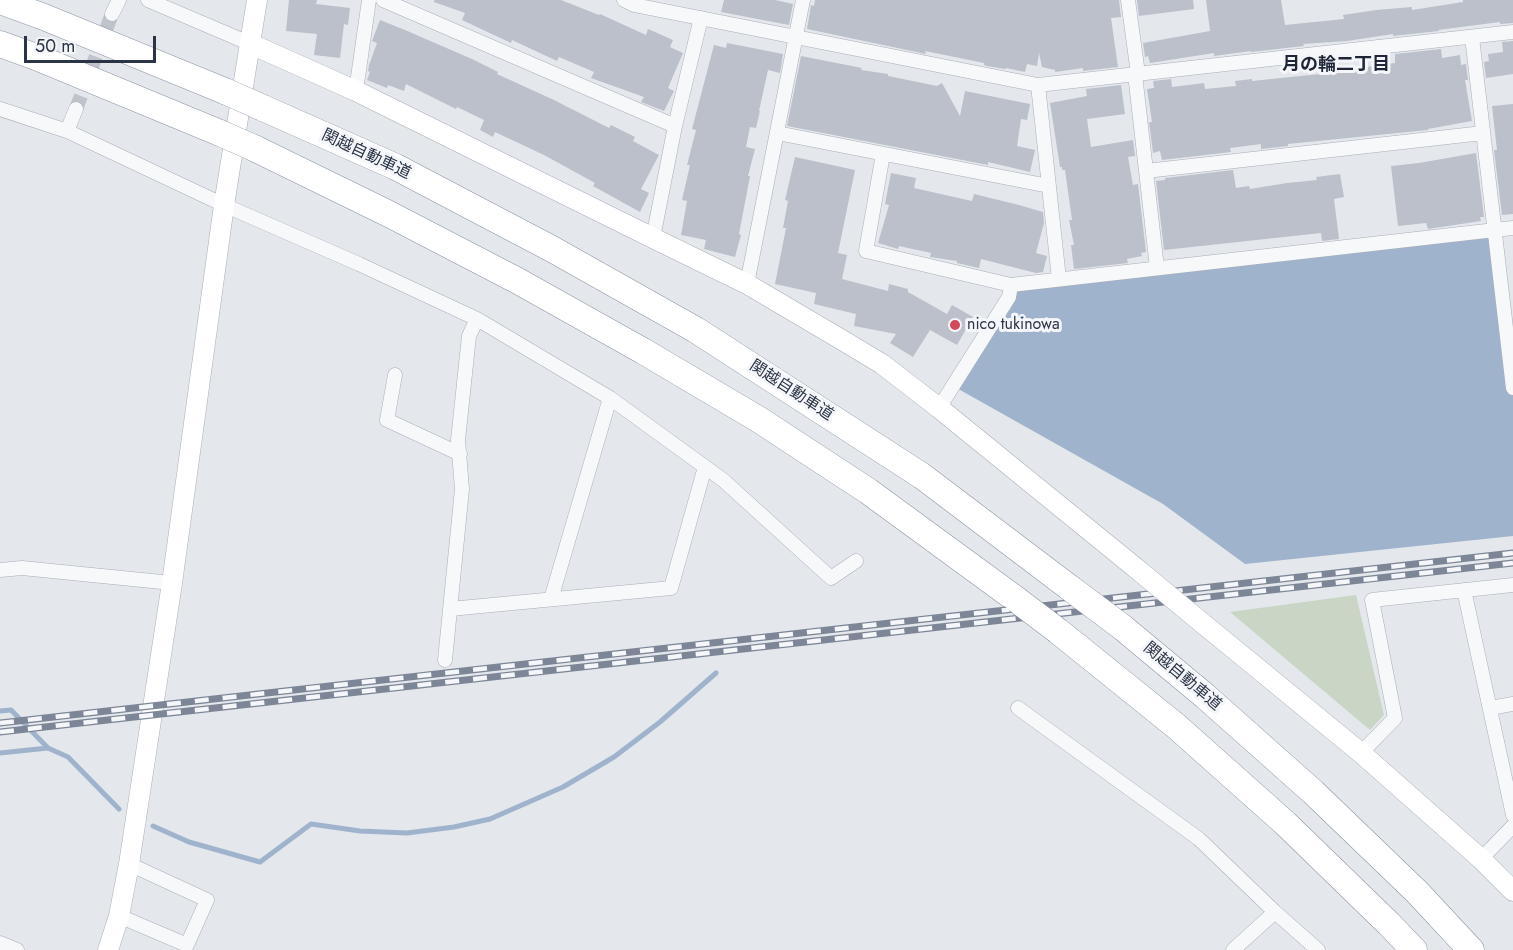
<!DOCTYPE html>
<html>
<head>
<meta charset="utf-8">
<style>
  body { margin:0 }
  #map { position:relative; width:1513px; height:950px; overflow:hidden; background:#e4e7ec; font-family:Jost,sans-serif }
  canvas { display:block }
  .scale { position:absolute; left:24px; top:36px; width:132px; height:27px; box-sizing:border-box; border:3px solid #2b3445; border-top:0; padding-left:8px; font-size:18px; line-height:21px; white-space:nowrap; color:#2b3445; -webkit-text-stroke:4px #f4f6f9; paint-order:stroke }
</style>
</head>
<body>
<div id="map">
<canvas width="1513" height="950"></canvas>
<div class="scale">50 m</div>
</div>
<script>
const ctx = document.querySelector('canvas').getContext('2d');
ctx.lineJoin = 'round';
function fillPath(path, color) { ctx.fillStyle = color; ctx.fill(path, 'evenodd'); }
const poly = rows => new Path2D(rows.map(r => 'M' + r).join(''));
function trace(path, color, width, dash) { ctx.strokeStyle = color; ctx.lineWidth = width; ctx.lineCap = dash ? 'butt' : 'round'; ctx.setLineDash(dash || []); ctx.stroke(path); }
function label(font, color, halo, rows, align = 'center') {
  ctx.font = font + ' Jost,"Noto Sans JP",sans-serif'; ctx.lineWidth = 6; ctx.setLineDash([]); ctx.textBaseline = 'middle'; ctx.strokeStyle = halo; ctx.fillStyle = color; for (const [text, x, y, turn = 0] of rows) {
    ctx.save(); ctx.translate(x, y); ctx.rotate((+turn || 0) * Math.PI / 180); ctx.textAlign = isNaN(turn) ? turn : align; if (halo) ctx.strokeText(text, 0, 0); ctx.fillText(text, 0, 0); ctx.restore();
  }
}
fillPath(poly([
  [1356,595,1384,715,1370,730,1230,612]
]), '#c9d6c5');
fillPath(poly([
  [1495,230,1513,388,1513,536,1245,564,1163,504,953,386,1011,285]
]), '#9fb4cc');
trace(poly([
  [0,711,11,710,48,748,68,757,119,809],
  [0,753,48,748],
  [153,826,189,842,260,862,311,824,360,831,407,833,454,827,490,819,563,787,614,757,660,722,716,673]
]), '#9fb4cc', 5);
fillPath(poly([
  [289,0,317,0,316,4,350,8,348,25,344,24,340,58,314,55,317,34,286,31],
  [434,0,561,0,599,15,600,14,646,35,648,29,673,40,670,47,683,53,668,88,674,91,664,111,641,102,644,97,591,78,594,72,559,57,557,61,512,40,511,43,462,20,465,13,434,2],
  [724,0,775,0,793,4,789,25,721,12],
  [815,0,1119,0,1121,17,1111,18,1118,67,1083,71,1083,68,1055,72,1055,70,1042,67,1039,53,1037,66,1027,64,1025,72,1006,68,1005,69,987,66,984,65,984,63,925,51,926,54,807,29,811,5,814,6],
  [1137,0,1193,0,1194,9,1139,16],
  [1206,0,1281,0,1285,25,1344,19,1343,15,1376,10,1412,7,1412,10,1463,2,1463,0,1513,0,1513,23,1500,24,1500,22,1438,30,1439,31,1393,36,1393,34,1347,41,1303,44,1304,46,1251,52,1251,51,1214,56,1214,53,1150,63,1148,56,1145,57,1143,43,1210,31],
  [380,20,405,30,472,59,498,72,497,74,554,100,609,128,611,125,635,137,633,141,659,155,641,189,649,193,640,212,593,186,595,183,544,155,495,132,493,137,480,130,484,120,457,107,456,109,406,84,404,91,388,85,387,88,367,80,370,72,368,71,369,65,377,43,372,41],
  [1513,41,1513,74,1486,78,1484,62,1489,61,1488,54,1503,52,1502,42],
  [727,43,783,54,780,73,768,70,759,111,760,111,756,128,750,127,746,147,755,149,748,176,750,176,739,234,741,235,735,257,704,249,706,240,681,235,687,201,682,200,690,165,687,165,696,130,692,129,714,45,726,48],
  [1441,49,1442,58,1460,55,1461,65,1466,64,1468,80,1465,80,1472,121,1428,129,1428,130,1288,144,1288,146,1261,149,1261,144,1230,148,1231,152,1162,160,1160,151,1153,153,1149,122,1152,122,1147,89,1154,88,1153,81,1171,79,1172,87,1204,83,1205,89,1236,86,1235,81,1252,79,1252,81,1359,70,1358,68,1395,63,1395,54],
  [801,56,862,68,861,70,888,74,888,76,937,86,942,83,960,116,965,91,1030,104,1027,120,1021,119,1017,146,1035,150,1030,172,988,162,988,165,787,126],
  [1121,85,1125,114,1087,119,1091,147,1133,140,1135,156,1128,157,1133,185,1138,184,1146,252,1141,253,1142,256,1127,259,1128,263,1074,269,1071,245,1074,245,1069,220,1072,220,1065,170,1062,170,1062,167,1060,167,1050,103,1087,96,1086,89],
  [1513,104,1513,214,1502,215,1494,150,1497,150,1492,106],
  [1476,153,1484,217,1480,217,1481,221,1428,229,1426,223,1398,226,1391,166,1419,163],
  [795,157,855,170,838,253,847,255,842,279,888,291,889,284,908,289,908,292,947,314,952,305,973,317,957,345,930,330,913,357,890,343,896,334,854,326,856,314,814,304,816,293,775,284,786,228,783,228,788,201,785,200],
  [1233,170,1236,188,1249,186,1250,189,1287,183,1317,180,1316,177,1340,174,1344,197,1334,199,1339,239,1322,241,1321,233,1164,250,1156,181,1165,180,1165,178],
  [891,173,916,178,914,188,972,201,974,194,1019,205,1043,212,1044,223,1036,253,1047,256,1043,272,1036,273,981,259,979,268,957,263,957,261,930,257,931,253,899,246,898,249,878,243,889,205,885,204]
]), '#bbc0ca');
trace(poly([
  [76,109,112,14]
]), '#bfc3cb', 14, [14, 7]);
const street = poly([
  [148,0,251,44],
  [383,0,675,126],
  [624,0,634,5,1038,85,1513,32],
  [1128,0,1138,74],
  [112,14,119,0],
  [1472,37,1513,388],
  [1135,74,1157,268],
  [1038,85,1059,279],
  [356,91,369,0],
  [0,109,67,131,224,205,359,264,477,319,610,398,723,480,831,578,856,561],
  [67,131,76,109],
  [777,133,1049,186],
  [883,154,866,251,1011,285,1513,228],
  [1146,171,1483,133],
  [653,238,675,126,701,18],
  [747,284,803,0],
  [395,375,387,420,460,454],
  [939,408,1009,297,1011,285],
  [0,570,22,568,172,583],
  [1464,590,1513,815],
  [551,599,610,398],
  [450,609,671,588,705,467],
  [445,660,462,489,458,440,469,336,477,319],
  [1018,708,1199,839,1275,912,1318,950],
  [1490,708,1513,704],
  [1361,753,1395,718,1372,600,1513,585],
  [1481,859,1513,826],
  [119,916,187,945,207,900,129,864],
  [0,943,17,950],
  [1233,950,1275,912]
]);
const secondary = poly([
  [251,44,356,91,653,238,747,284,842,340,882,364,939,408,1137,569],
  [1201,622,1361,753,1481,859,1513,891],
  [108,950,119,916,129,864,172,583,224,205,257,0]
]);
const highway = poly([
  [0,1,44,17,227,92],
  [0,44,36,57,220,133],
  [263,108,396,167,552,249,696,330,922,476,1070,588],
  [254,148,387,213,518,281,643,351,758,419,868,491,1017,600],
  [1122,627,1205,696,1313,792,1417,892,1471,950],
  [1058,631,1176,726,1285,823,1389,924,1414,950]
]);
trace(street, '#a9aeb7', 15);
trace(secondary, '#a9aeb7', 21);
trace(highway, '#8b94a3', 27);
trace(street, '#f7f8fa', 14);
trace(secondary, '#fff', 20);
trace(highway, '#fff', 26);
const rail = poly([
  [0,723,1513,553],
  [0,732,1513,563]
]);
trace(rail, '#7d8696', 7);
trace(rail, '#f4f6f9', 4.5, [14]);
const secondaryBridge = poly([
  [1137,569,1201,622]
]);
const highwayBridge = poly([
  [227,92,263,108],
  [220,133,254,148],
  [1070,588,1122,627],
  [1017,600,1058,631]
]);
trace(secondaryBridge, '#a9aeb7', 21, []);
trace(highwayBridge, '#8b94a3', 27, []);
trace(secondaryBridge, '#fff', 20);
trace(highwayBridge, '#fff', 26);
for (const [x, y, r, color] of [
  [955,325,6,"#d1495b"]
]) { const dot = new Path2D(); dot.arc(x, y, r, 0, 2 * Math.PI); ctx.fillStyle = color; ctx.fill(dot); trace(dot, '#f4f6f9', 2); }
label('16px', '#2b3445', '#f4f6f9', [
  ["関越自動車道",366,155,25],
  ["関越自動車道",791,391,33],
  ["関越自動車道",1182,677,40]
]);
label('16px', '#2b3445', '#f4f6f9', [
  ["nico tukinowa",967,325]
], 'left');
label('bold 18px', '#1d2536', '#f4f6f9', [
  ["月の輪二丁目",1336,66]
]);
</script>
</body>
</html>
